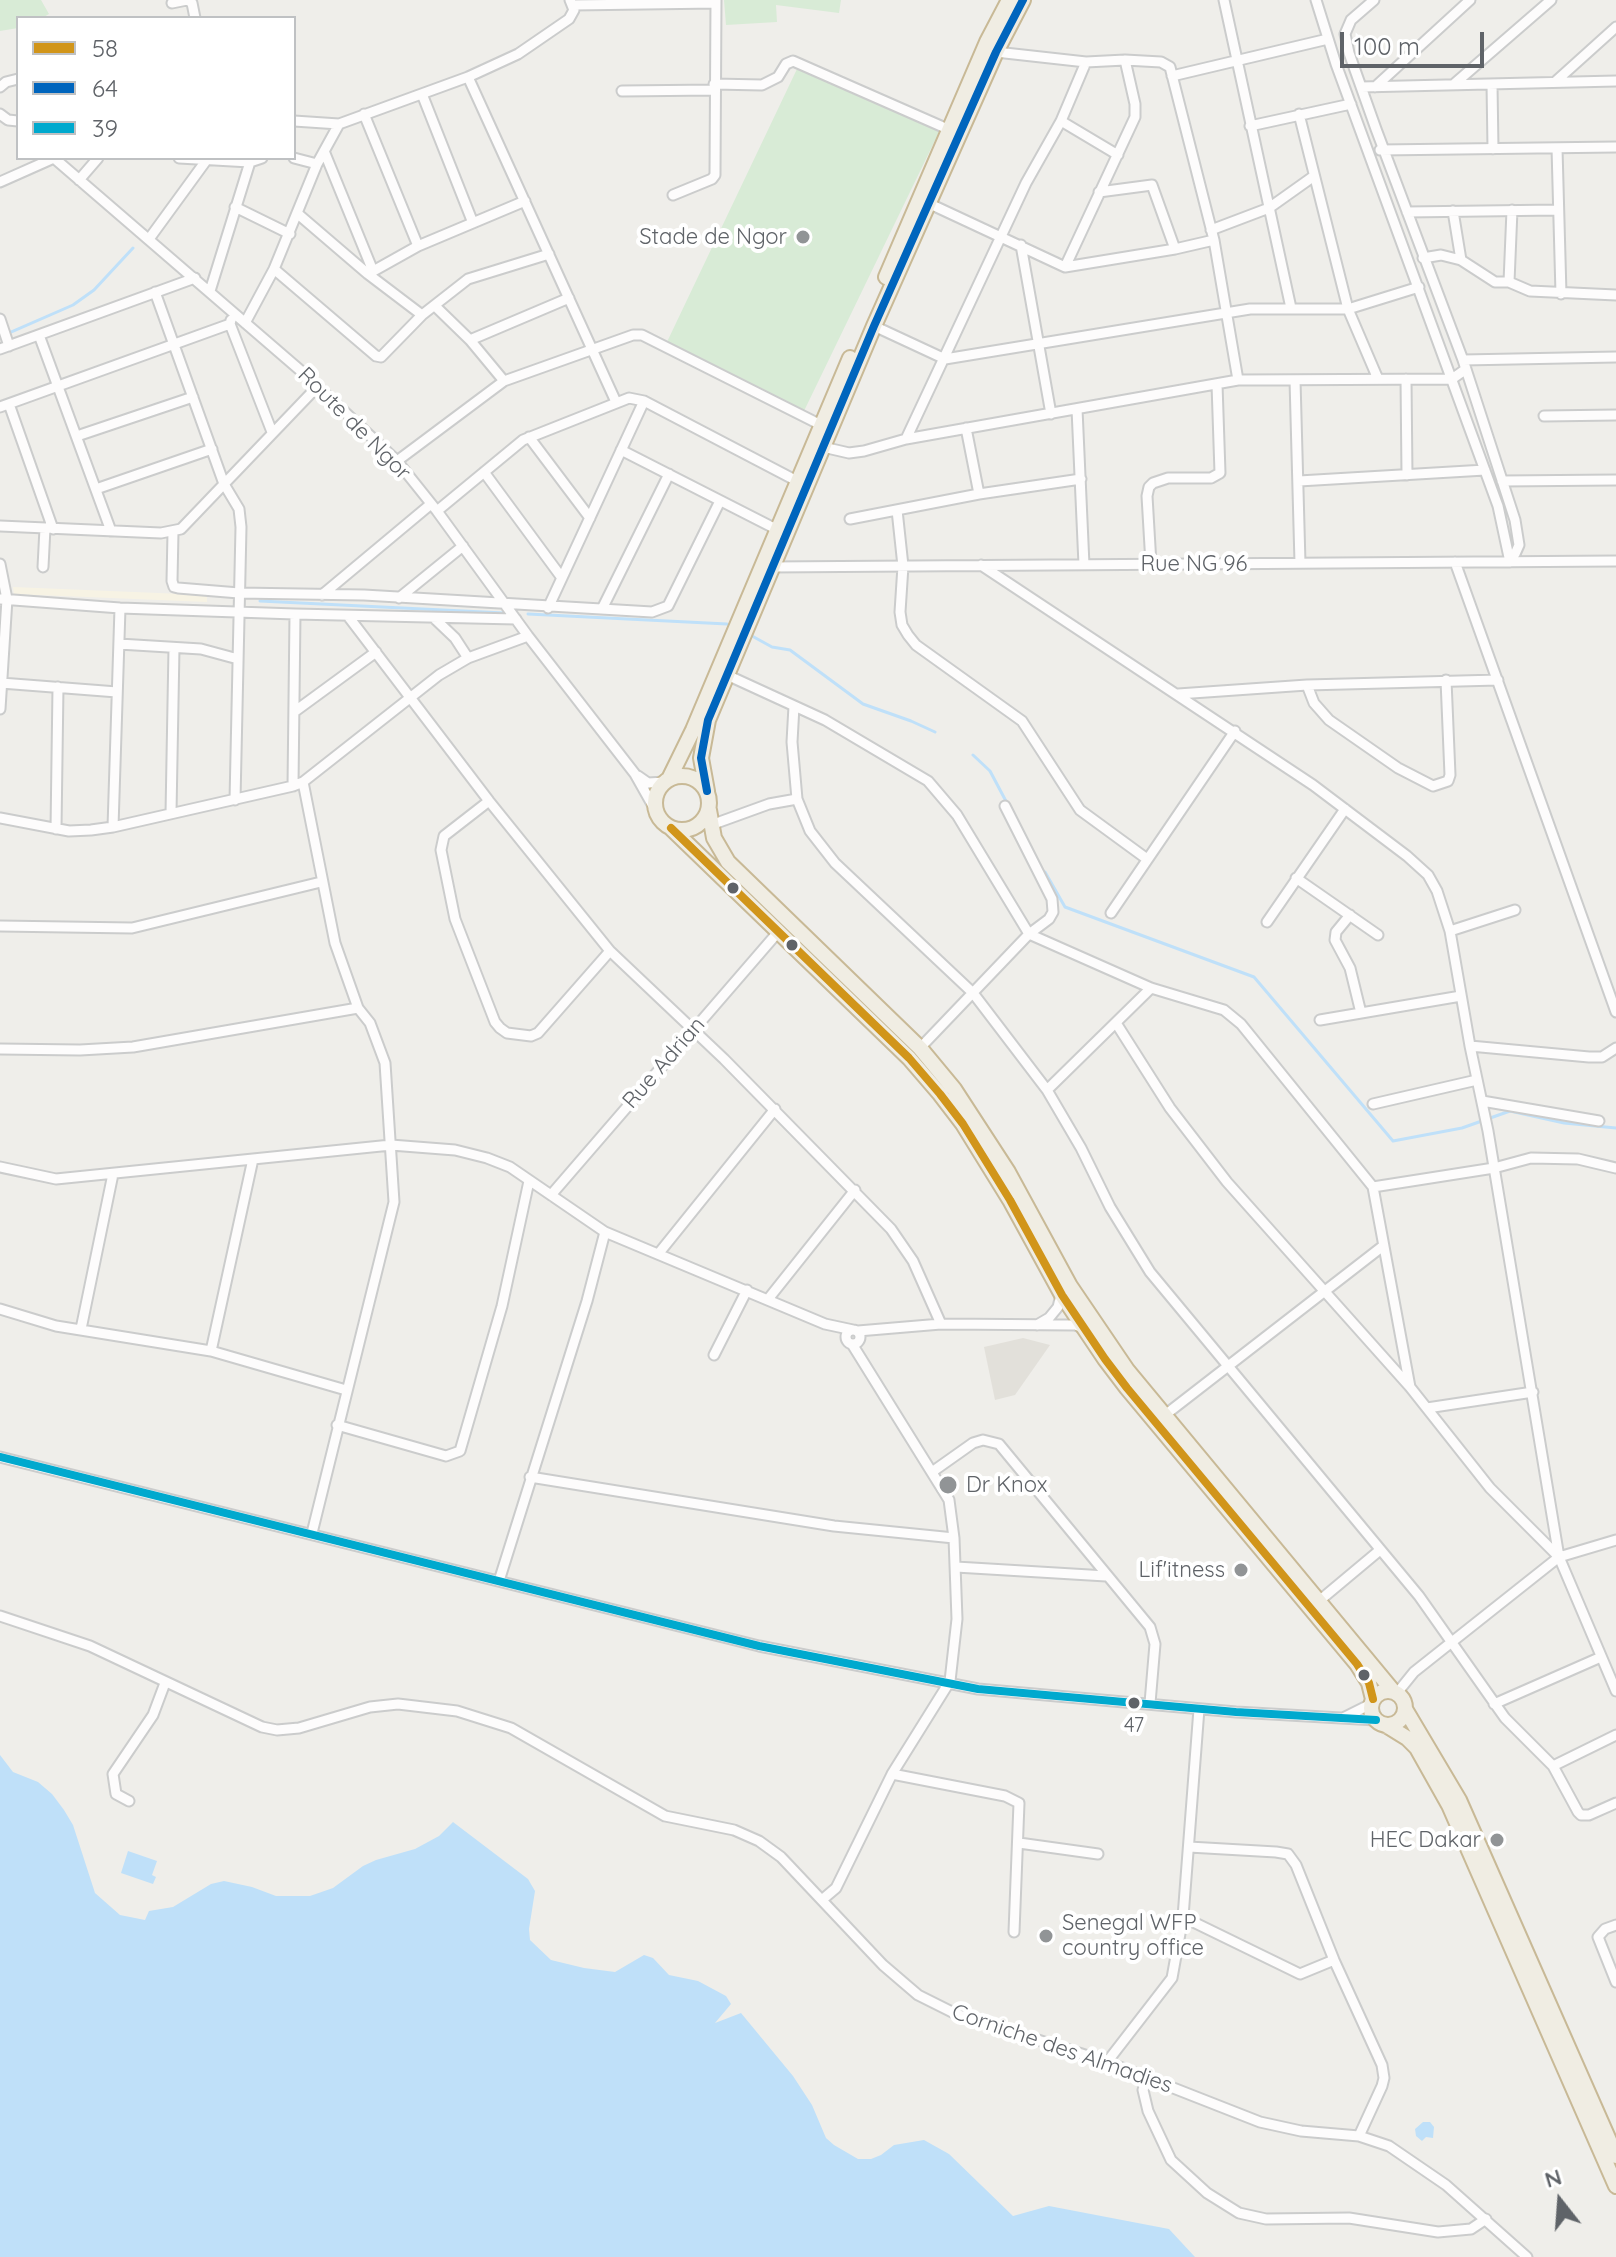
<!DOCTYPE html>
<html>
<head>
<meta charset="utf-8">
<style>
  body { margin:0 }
  #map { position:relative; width:1616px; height:2257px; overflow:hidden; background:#efeeea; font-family:Quicksand,sans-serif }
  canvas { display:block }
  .legend { position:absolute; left:16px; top:16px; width:280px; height:144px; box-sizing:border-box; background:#fff; border:2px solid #bfc1c3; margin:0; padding:10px 14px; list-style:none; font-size:24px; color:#5f6368 }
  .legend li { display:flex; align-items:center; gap:16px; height:40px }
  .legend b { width:40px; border:2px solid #bfc1c3 }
  .north { position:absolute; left:1520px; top:2161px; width:80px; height:80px; -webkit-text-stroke:6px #fff; paint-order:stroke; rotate:343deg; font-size:22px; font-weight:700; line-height:32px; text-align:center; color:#5f6368 }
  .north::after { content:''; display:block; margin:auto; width:28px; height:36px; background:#5f6368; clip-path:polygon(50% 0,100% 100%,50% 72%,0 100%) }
  .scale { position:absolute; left:1340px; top:32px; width:144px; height:36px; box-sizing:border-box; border:4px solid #5f6368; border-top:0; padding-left:10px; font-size:24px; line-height:28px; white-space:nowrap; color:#5f6368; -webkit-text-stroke:6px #fff; paint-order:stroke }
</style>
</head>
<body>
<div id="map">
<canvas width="1616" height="2257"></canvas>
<ul class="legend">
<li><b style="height:10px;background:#d1951a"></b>58</li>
<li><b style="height:10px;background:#0065bd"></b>64</li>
<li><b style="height:10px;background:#00a9ce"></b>39</li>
</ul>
<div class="north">N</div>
<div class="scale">100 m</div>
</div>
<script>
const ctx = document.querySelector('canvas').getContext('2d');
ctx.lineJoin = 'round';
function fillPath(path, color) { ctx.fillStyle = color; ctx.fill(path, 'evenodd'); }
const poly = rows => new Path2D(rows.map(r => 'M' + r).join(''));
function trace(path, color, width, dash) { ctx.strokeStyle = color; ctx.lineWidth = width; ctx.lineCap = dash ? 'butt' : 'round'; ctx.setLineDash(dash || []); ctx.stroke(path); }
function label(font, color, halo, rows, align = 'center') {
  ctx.font = font + ' Quicksand,sans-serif'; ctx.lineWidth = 8; ctx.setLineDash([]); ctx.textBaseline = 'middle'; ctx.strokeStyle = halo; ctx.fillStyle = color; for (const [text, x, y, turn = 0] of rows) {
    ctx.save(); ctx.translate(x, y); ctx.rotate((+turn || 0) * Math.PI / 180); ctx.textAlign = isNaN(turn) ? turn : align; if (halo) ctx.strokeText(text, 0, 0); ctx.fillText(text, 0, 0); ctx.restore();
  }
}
fillPath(poly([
  [13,587,207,595,207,602,14,594]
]), '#f7f3e4');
fillPath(poly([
  [1023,1338,1050,1345,1015,1395,995,1400,984,1347]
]), '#e2e0da');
fillPath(poly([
  [0,0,41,0,49,14,42,18,18,18,18,28,0,31],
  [724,0,841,0,839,13,776,5,777,22,726,25],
  [797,69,940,130,804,411,666,344]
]), '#d8ebd6');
fillPath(poly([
  [0,1755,13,1772,38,1782,52,1794,64,1810,73,1825,95,1893,120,1915,145,1920,149,1911,173,1907,211,1884,224,1881,252,1887,276,1896,310,1896,333,1888,363,1866,376,1860,415,1849,439,1836,453,1822,528,1879,535,1891,529,1929,530,1940,551,1960,584,1968,615,1972,644,1955,653,1958,669,1975,698,1981,726,1996,731,2004,715,2023,741,2013,793,2076,812,2105,826,2138,834,2145,858,2159,871,2159,881,2155,894,2145,924,2140,949,2154,1013,2216,1049,2206,1169,2229,1195,2257,0,2257],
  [128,1851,157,1861,152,1875,156,1877,153,1884,121,1873],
  [1423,2122,1430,2122,1434,2127,1433,2138,1426,2137,1422,2141,1416,2136,1415,2129]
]), '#bfe0f9');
trace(poly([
  [0,337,73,305,94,290,133,248],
  [260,601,504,613],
  [528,614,727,624],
  [752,636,772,647,790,650,863,704,911,721,935,732],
  [973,755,990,771,1008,805],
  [1045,872,1065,907,1254,977,1393,1141,1462,1128,1510,1111,1564,1123,1616,1128]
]), '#bfe0f9', 3);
const minor = poly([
  [187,0,192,3,195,18],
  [1224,0,1291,308],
  [1316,0,1336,64,1498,506,1510,562],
  [1374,0,1351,20,1345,34,1349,53,1376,129,1463,360,1515,520,1519,545,1515,554,1509,558],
  [172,3,187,0],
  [573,5,716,3],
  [996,52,1086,62,1125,60,1161,62,1170,67,1214,240,1238,380],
  [1172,76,1328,39],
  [468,77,616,402],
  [1555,82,1616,27],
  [714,84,762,85,778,77,786,64,793,61,950,130],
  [1492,84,1493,149],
  [1453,85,1551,0],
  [0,87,6,82,18,79],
  [1361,87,1616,81],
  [1375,87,1470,0],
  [622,91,714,90],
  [422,94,473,223],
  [0,114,8,120,18,121],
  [364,114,418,246],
  [1299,114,1348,309,1378,379],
  [294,121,339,124],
  [1061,121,1118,155],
  [1250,126,1351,104],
  [1557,148,1561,294],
  [1380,150,1616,147],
  [324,151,373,271],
  [54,158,301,371,397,461,437,511,528,636,635,774,657,813],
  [179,158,250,162,262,158],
  [294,158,317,164],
  [79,180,98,158],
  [0,182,54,158],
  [1099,192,1152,185,1175,249],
  [673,195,712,179,715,175,716,0],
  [930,204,1065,267,1175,249,1214,240],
  [235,207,290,234],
  [1453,211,1461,260],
  [1407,212,1557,210],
  [298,214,368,274,422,315],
  [1211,230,1269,208,1314,176],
  [149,239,208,158],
  [1021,245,1051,414],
  [1423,258,1441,255,1461,260,1495,282,1509,282,1530,291,1616,295],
  [1065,267,1135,117,1135,104,1125,60],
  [274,269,376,356,381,357,422,315,468,279,549,254],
  [368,274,418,246,525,201],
  [1509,282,1512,210],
  [210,291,250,162],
  [155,292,224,484,239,509,241,527,235,800],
  [435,306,470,340,504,381],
  [0,319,9,346],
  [231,320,230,324,272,432],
  [245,323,274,269,317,164,339,124,468,77,518,54,569,19,574,10,570,0],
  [874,326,945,359,1250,309,1348,309,1419,287],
  [39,335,111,531],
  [470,340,569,298],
  [0,349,195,278],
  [1463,360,1616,357],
  [1406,379,1407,475],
  [1295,380,1300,563],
  [9,404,53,529],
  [0,407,230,324],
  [1077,409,1084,565],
  [1544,416,1616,415],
  [966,428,979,494],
  [77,436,193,397],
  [529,437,590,518],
  [906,439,1026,183,1061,121,1086,62],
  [823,447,849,453,864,451,906,439,1238,380,1452,379,1466,369],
  [621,450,776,529],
  [397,461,504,381,633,335,642,335,821,425],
  [484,472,562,578],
  [1299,481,1485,470],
  [1502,481,1616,480],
  [96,489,212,449],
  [897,510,903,566,900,612,902,625,908,635,916,645,1022,721,1080,810,1147,859],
  [437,511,523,440,629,398,644,401,797,481],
  [850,519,979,494,1081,479],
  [0,526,161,533,181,529,317,387],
  [173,532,172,581,174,587,178,588,239,593,364,595,652,612,668,606,720,501],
  [1455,562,1616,1012],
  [0,564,7,599,0,709],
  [1151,564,1147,496,1149,487,1153,483,1168,478,1211,478,1220,473,1217,384],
  [981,565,1313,785,1407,856,1428,875,1437,891,1450,931,1470,1046,1488,1131,1559,1557,1616,1691],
  [43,567,45,528],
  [771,567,1616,561],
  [322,595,431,504],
  [399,598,463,546],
  [0,599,120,608,295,614,516,619],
  [548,608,644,401],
  [602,609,669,474],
  [348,616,489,801,610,951,724,1059,891,1229,913,1261,941,1324],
  [434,618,455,638,468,658],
  [119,644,201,649,238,659],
  [727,675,825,720,928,781,957,815,1029,934,1151,988,1224,1010,1241,1024,1373,1187,1410,1387],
  [1,683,117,692],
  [1307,685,1314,703,1329,720,1398,768,1433,786,1448,781,1450,775,1446,680],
  [1178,694,1307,685,1498,680],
  [794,706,792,742,797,799],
  [294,712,376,652],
  [638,776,648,783,665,782],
  [303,782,335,943,358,1008,370,1023,385,1063,394,1202,312,1533],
  [293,786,295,614],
  [489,801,444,836,441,850,455,919,495,1022,500,1028,507,1033,531,1036,538,1033,610,951],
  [171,813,174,648],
  [0,818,69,831,91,830,113,827,293,786,303,782,439,675,468,658,528,636],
  [711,825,769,804,797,799,810,831,835,863,973,993,1047,1090,1081,1148,1110,1207,1150,1272,1419,1596,1505,1718,1553,1766,1578,1812,1581,1815,1589,1815,1616,1803],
  [113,827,120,608],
  [56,829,58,687],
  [1296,878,1378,935],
  [1111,913,1235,731],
  [1350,915,1336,932,1335,940,1350,968,1361,1013],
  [1267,922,1345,809],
  [0,926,132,928,321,882],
  [1450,931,1515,910],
  [1320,1020,1461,996],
  [1116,1023,1170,1108,1227,1182,1410,1387,1490,1488,1559,1557],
  [1470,1046,1589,1057,1602,1057,1616,1048],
  [920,1048,1029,934,1049,919,1053,912,1052,899,1005,806],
  [0,1049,80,1050,133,1047,358,1008],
  [1047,1090,1151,988],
  [1482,1101,1599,1121],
  [1373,1104,1477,1080],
  [0,1167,56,1179,391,1145,455,1150,487,1158,510,1167,605,1232,825,1324,853,1330],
  [1373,1187,1494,1168,1531,1158,1578,1159,1616,1168],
  [551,1195,779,931],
  [659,1253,775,1109],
  [769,1298,855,1190],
  [0,1309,56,1326,211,1351,346,1390],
  [1037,1325,1049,1318,1058,1307,1061,1295],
  [81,1329,113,1174],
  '846 1337a7 7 0 1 1 14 0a7 7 0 1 1-14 0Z',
  [858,1331,941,1324,1075,1325,1084,1328],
  [211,1351,253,1159],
  [714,1355,747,1290],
  [1427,1408,1533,1392],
  [1165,1415,1383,1246],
  [337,1425,446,1456,460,1451,502,1306,529,1181],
  [0,1457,759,1646,978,1689,1236,1712,1376,1720],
  [932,1472,973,1443,983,1440,999,1444,1150,1627,1155,1644,1150,1703],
  [530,1477,834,1526,954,1538],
  [956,1567,1106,1576],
  [499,1581,587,1301,605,1232],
  [1319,1601,1380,1550],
  [0,1616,90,1646,262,1727,277,1730,299,1728,370,1707,398,1704,457,1711,511,1728,665,1816,734,1830,759,1841,781,1857,883,1965,918,1995,956,2014,1107,2062,1260,2122,1301,2131,1359,2136,1389,2146,1446,2185,1527,2257],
  [1397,1693,1414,1672,1559,1557,1616,1540],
  [1494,1704,1601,1657],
  [1345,1717,1371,1704],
  [1553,1766,1616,1735],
  [892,1774,1005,1796,1019,1803,1014,1932],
  [129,1801,116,1794,113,1774,153,1715,165,1683],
  [1019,1843,1098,1854],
  [1189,1847,1276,1852,1288,1854,1296,1865,1334,1960,1382,2065,1384,2078,1382,2086,1359,2136],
  [823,1899,836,1888,892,1774,950,1681,957,1619,954,1538,949,1500,852,1344],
  [1183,1917,1300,1974,1334,1960],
  [1616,1925,1605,1929,1598,1937,1616,1982],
  [1107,2062,1172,1978,1183,1917,1199,1709],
  [1147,2078,1143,2090,1148,2111,1171,2160,1207,2193,1239,2213,1266,2219,1349,2218,1438,2232,1471,2229,1486,2219]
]);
const highway = poly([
  [886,277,987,42,1009,0],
  '655 803a27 27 0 1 1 54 0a27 27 0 1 1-54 0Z',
  [669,779,693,730,850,358],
  [707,791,701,758,708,720,874,326,996,52,1023,0],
  [709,810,714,838,728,862,920,1048,954,1089,1008,1172,1070,1286,1127,1370,1393,1691],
  [671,828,909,1058,940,1094,963,1124,1010,1200,1062,1295,1105,1359,1127,1388,1357,1664,1369,1683,1373,1699],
  '1371 1708a17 17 0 1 1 34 0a17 17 0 1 1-34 0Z',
  [1405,1709,1459,1800,1616,2156],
  [1386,1725,1407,1738,1417,1748,1449,1805,1616,2186]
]);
trace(minor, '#cbcccc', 13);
trace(highway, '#c8b996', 18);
trace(minor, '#fdfcfc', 9);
trace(highway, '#f0ede3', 14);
trace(poly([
  [671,828,909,1058,940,1094,963,1124,1010,1200,1062,1295,1105,1359,1127,1388,1357,1664,1369,1683,1373,1699]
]), '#d1951a', 8);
trace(poly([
  [707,791,701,758,708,720,874,326,996,52,1023,0]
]), '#0065bd', 8);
trace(poly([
  [0,1457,759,1646,978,1689,1236,1712,1376,1720]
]), '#00a9ce', 8);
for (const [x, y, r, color] of [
  [803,237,8,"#919496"],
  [733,888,7,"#5f6368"],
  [792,945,7,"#5f6368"],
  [948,1485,10,"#919496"],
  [1241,1570,8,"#919496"],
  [1364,1675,7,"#5f6368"],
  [1134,1703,7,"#5f6368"],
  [1497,1840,8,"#919496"],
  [1046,1936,8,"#919496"]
]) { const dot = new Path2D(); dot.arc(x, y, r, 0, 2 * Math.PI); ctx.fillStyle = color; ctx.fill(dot); trace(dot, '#fff', 3); }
label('20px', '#5f6368', '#fff', [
  ["47",1134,1726]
]);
label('22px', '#5f6368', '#fff', [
  ["Stade de Ngor",787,237],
  ["Dr Knox",966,1485,"left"],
  ["Lif'itness",1225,1570],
  ["HEC Dakar",1481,1840],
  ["Senegal WFP",1062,1923,"left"],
  ["country office",1062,1948,"left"]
], 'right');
label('22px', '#5f6368', '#fff', [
  ["Route de Ngor",354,424,45],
  ["Rue NG 96",1194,564],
  ["Rue Adrian",664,1063,-49],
  ["Corniche des Almadies",1062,2049,19]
]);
</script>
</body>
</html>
